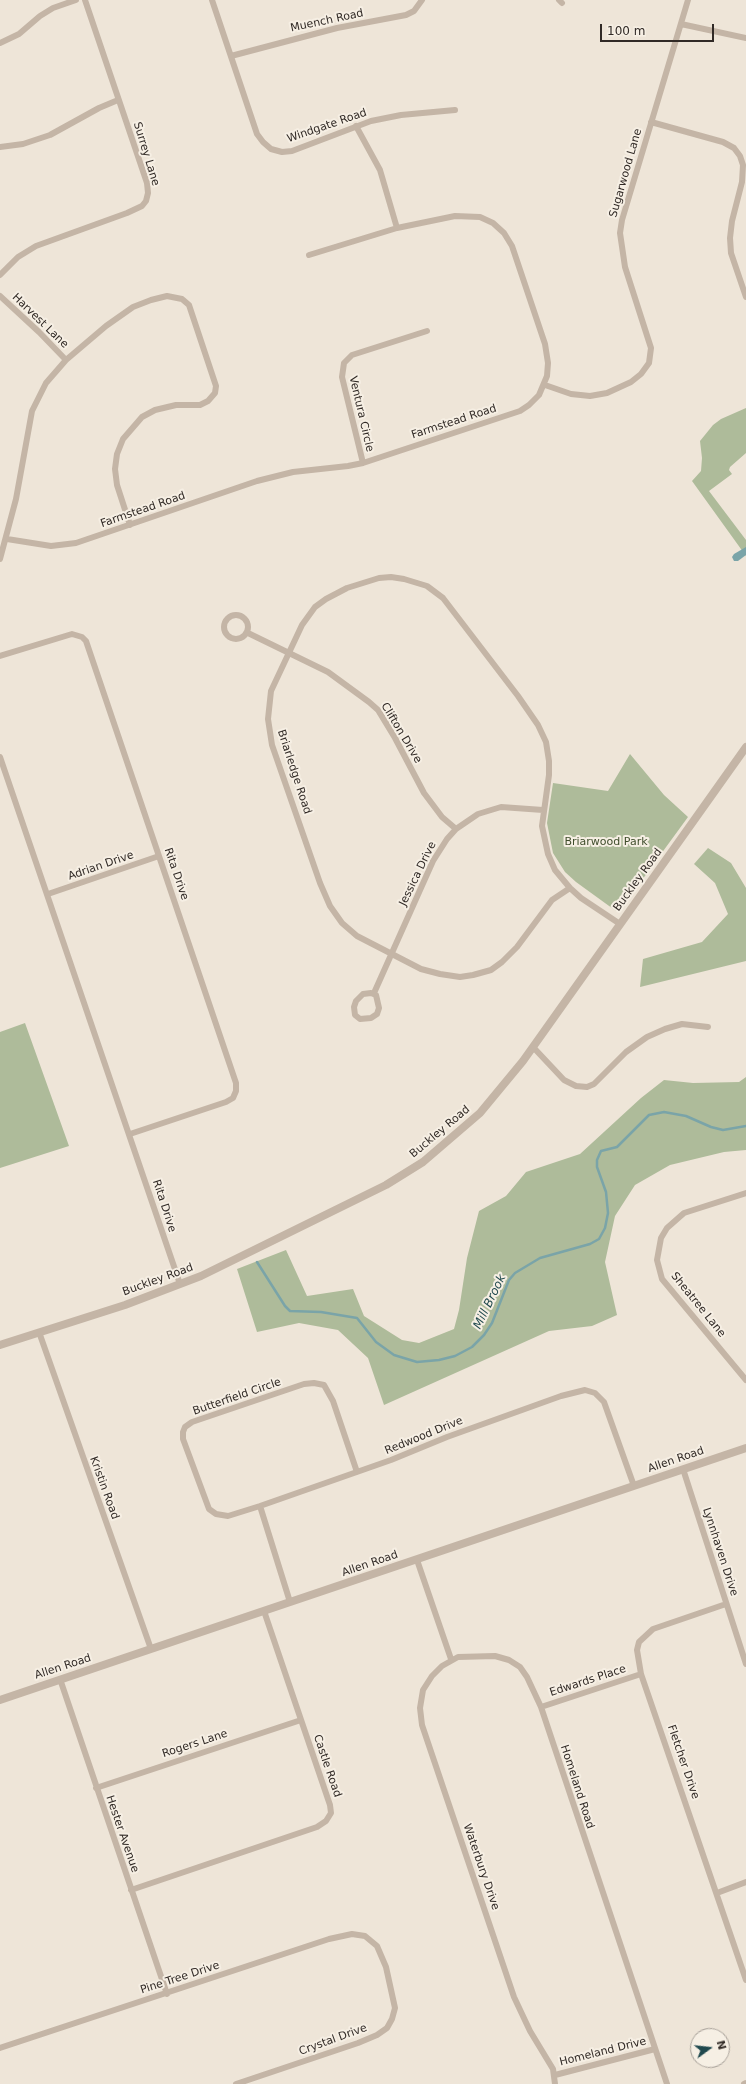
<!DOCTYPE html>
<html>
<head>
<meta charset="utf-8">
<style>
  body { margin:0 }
  #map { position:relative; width:746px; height:2084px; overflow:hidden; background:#eee5d8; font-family:"DejaVu Sans",sans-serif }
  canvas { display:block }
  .north { position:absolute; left:690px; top:2028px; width:40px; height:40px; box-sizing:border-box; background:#f6efe4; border:1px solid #a7a098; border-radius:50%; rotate:75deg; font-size:11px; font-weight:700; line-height:16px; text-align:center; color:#312a26 }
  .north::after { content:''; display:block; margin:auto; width:14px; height:18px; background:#20494e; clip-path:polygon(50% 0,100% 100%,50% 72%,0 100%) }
  .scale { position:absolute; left:600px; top:24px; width:114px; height:18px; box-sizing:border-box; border:2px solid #312a26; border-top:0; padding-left:5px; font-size:12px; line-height:14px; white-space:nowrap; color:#312a26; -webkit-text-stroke:3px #f6efe4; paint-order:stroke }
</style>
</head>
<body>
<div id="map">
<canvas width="746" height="2084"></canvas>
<div class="north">N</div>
<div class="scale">100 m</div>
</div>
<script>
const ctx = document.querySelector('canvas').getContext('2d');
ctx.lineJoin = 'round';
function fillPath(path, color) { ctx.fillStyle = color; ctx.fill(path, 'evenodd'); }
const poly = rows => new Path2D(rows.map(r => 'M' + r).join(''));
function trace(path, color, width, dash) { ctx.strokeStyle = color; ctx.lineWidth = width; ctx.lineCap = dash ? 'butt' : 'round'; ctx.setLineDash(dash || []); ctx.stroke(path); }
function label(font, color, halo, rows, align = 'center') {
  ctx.font = font + ' "DejaVu Sans",sans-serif'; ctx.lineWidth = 4; ctx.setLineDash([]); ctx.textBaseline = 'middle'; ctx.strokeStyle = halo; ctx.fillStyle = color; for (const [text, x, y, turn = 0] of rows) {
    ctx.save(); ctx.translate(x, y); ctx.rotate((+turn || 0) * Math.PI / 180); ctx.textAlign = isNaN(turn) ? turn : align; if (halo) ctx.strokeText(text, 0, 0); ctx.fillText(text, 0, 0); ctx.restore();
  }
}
fillPath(poly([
  [746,408,746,453,730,467,729,470,732,474,709,491,746,540,746,556,692,481,701,471,702,458,700,441,713,425,721,419],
  [630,754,664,795,688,817,623,906,619,911,616,911,576,882,565,872,553,853,547,823,553,783,608,791],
  [708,848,731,863,746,888,746,961,640,987,643,959,702,942,728,914,715,883,694,864],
  [25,1023,69,1146,0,1168,0,1032],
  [746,1077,746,1150,724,1152,670,1165,635,1185,615,1216,605,1262,617,1315,592,1326,549,1331,384,1405,368,1358,338,1330,299,1323,257,1332,237,1269,286,1250,307,1296,353,1289,364,1316,402,1340,419,1343,454,1329,459,1310,467,1258,479,1211,506,1196,526,1172,580,1154,641,1098,664,1080,693,1083,739,1082]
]), '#aebb9a');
fillPath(poly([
  [746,547,746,555,738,561,734,561,732,557,734,554]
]), '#7aa4a8');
trace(poly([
  [257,1262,285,1306,290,1311,321,1312,357,1318,376,1342,394,1355,417,1362,439,1360,455,1356,472,1347,484,1335,492,1323,509,1280,515,1273,540,1258,590,1244,599,1239,605,1228,608,1213,606,1192,597,1167,597,1160,601,1151,617,1147,649,1115,664,1112,686,1116,711,1127,723,1130,746,1126]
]), '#7aa4a8', 2.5);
trace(poly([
  [212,0,257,134,263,142,271,149,282,152,292,151,371,121,401,115,455,110],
  [559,0,562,3],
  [681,24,746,38],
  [0,43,19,34,40,16,53,8,76,0],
  [231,56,337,28,406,15,414,11,422,0],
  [651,122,723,142,734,148,740,156,743,165,742,182,732,221,730,238,731,253,746,297],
  [356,126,380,170,397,228],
  [0,147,23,144,50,135,99,108,118,100],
  [0,275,18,257,36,246,127,213,142,206,146,201,148,193,147,183,85,0],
  [0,296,39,332,66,360],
  [545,385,571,394,590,396,607,393,631,382,641,374,649,363,651,348,625,267,620,233,622,220,688,0],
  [363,463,342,377,344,363,352,355,427,331],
  [7,539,51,546,76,543,257,481,293,472,348,466,363,463,520,411,529,405,539,395,547,376,548,363,545,344,512,246,504,233,493,223,480,217,455,216,397,228,309,255],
  [0,559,16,499,32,411,46,383,66,360,106,326,133,307,151,300,167,296,182,299,189,305,216,386,215,393,208,401,200,405,176,405,155,410,142,417,123,439,117,454,115,469,117,485,130,525],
  '224 627a12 12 0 1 1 24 0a12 12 0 1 1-24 0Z',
  [248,633,328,672,369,702,378,710,395,738,424,793,442,817,456,829],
  [0,656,72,634,82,637,86,641,236,1083,236,1091,233,1098,226,1102,130,1134],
  [0,757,180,1284],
  [570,888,552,900,517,947,502,962,491,970,473,975,460,977,440,974,421,969,357,936,342,923,330,906,320,883,272,745,268,719,271,691,302,625,315,607,326,599,347,588,379,578,391,577,404,579,427,586,443,598,518,696,538,725,546,742,549,761,549,775,542,826,548,854,555,870,570,888,581,898,620,924],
  [48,894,159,856],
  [371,993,376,995,379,1008,377,1014,371,1018,360,1019,355,1015,354,1007,356,1001,363,994,371,993],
  [374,993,433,861,447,839,456,829,478,814,501,807,543,810],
  [533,1047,564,1080,576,1086,587,1087,594,1084,626,1052,647,1037,665,1029,682,1024,708,1027],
  [746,1193,684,1213,667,1228,661,1238,657,1260,662,1279,746,1380],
  [39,1332,151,1649],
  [683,1469,746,1664],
  [357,1472,333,1401,324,1385,314,1383,304,1384,192,1422,185,1427,183,1432,183,1439,209,1509,216,1514,228,1516,260,1506,391,1460,447,1437,561,1396,585,1390,595,1393,604,1402,634,1486],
  [260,1506,290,1602],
  [417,1560,451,1659],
  [726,1604,653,1629,639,1642,637,1650,641,1674,746,1980],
  [60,1679,167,1994],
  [541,1707,641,1674],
  [96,1788,301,1720],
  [131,1890,317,1827,326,1821,331,1813,330,1805,264,1611],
  [717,1893,746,1882],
  [0,2048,329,1939,352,1934,365,1936,377,1946,386,1967,395,2008,392,2019,387,2028,377,2035,358,2043,236,2084],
  [555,2075,655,2049],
  [555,2084,553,2069,530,2031,514,1997,422,1725,420,1708,423,1690,432,1676,442,1666,458,1657,495,1656,509,1660,520,1667,527,1677,541,1707,667,2084],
  [744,2084,746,2083]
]), '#c4b5a6', 6);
trace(poly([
  [0,1345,125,1305,201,1276,386,1185,423,1162,480,1113,523,1061,746,747],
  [0,1700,746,1448]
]), '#c4b5a6', 8);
label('11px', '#312a26', '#f6efe4', [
  ["Muench Road",327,21,-12],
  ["Windgate Road",327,126,-19],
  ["Surrey Lane",146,154,73],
  ["Sugarwood Lane",626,173,-74],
  ["Harvest Lane",40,321,44],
  ["Ventura Circle",361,414,77],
  ["Farmstead Road",454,422,-18],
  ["Farmstead Road",143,510,-19],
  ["Clifton Drive",401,733,59],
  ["Briarledge Road",294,772,72],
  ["Adrian Drive",101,866,-19],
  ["Rita Drive",176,874,71],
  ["Jessica Drive",418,874,-64],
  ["Buckley Road",638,880,-54],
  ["Buckley Road",440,1132,-40],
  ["Rita Drive",164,1206,72],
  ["Buckley Road",158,1280,-20],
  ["Sheatree Lane",698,1305,51],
  ["Butterfield Circle",237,1397,-19],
  ["Redwood Drive",424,1436,-22],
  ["Allen Road",676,1460,-19],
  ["Kristin Road",104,1488,70],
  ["Lynnhaven Drive",720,1552,72],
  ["Allen Road",370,1564,-19],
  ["Allen Road",63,1667,-18],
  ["Edwards Place",588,1681,-18],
  ["Rogers Lane",195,1744,-18],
  ["Fletcher Drive",683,1762,71],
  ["Castle Road",327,1766,71],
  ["Homeland Road",577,1787,72],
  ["Hester Avenue",122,1834,71],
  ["Waterbury Drive",481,1867,71],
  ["Pine Tree Drive",180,1978,-18],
  ["Crystal Drive",333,2040,-20],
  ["Homeland Drive",603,2052,-14]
]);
label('11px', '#3f4d2c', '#f6efe4', [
  ["Briarwood Park",606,842]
]);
label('italic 12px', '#20494e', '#f6efe4', [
  ["Mill Brook",490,1302,-64]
]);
</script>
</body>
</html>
